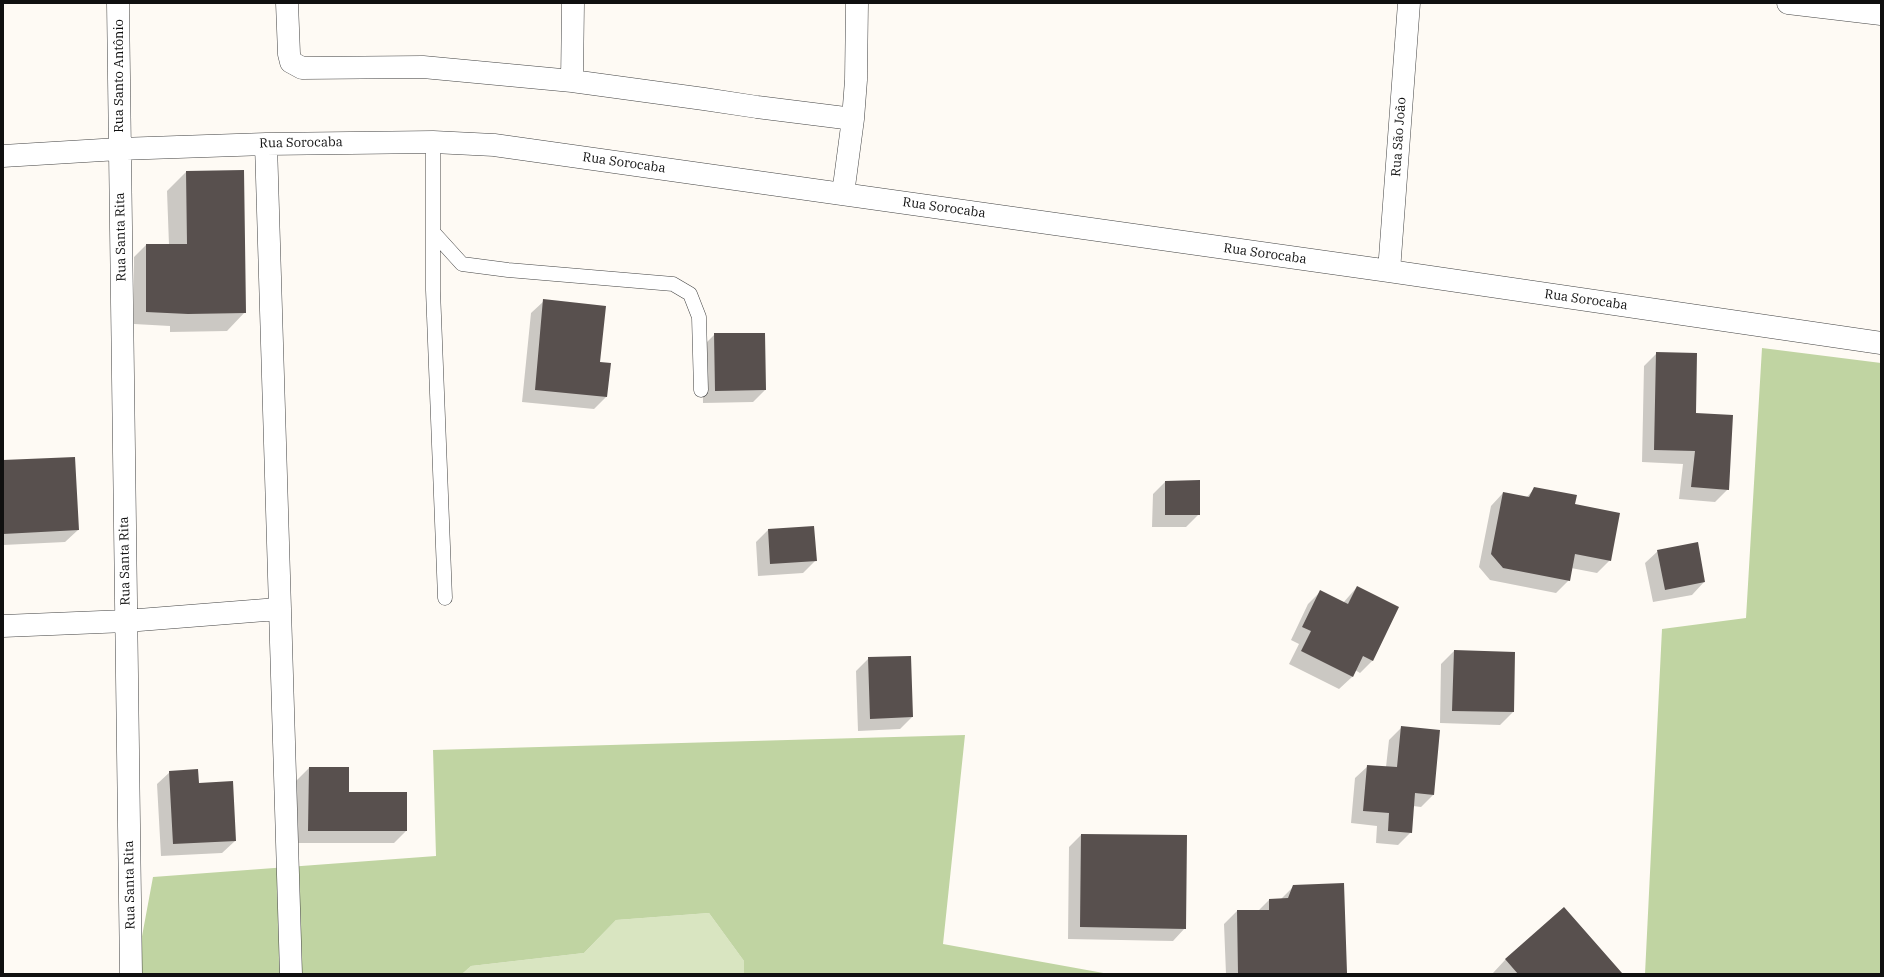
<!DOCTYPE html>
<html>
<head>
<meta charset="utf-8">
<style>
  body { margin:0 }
  #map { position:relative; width:1884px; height:977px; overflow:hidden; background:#fefaf4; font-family:"IBM Plex Serif",serif }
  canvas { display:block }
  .frame { position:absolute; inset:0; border:4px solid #101010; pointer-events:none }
</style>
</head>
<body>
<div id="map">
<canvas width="1884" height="977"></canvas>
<div class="frame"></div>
</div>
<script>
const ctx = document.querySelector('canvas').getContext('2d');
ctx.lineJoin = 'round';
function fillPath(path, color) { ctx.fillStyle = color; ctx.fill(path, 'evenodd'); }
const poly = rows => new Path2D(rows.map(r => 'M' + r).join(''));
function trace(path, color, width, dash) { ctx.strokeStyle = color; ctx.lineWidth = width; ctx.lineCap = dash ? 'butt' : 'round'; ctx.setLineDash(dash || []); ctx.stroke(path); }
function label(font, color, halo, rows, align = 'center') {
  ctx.font = font + ' "IBM Plex Serif",serif'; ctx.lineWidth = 4; ctx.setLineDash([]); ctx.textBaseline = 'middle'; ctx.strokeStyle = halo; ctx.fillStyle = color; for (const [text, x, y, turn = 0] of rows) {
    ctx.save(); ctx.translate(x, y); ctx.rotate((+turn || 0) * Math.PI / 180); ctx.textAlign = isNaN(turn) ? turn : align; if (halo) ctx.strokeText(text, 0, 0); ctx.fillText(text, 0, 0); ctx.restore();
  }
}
fillPath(poly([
  [709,913,744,961,744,974,462,974,471,966,584,953,616,920]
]), '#d9e5c1');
fillPath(poly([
  [1762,348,1881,363,1881,974,1645,974,1662,629,1746,618],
  [965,735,943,944,1109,974,744,974,744,961,709,913,616,920,584,953,471,966,462,974,135,974,153,877,436,856,433,750]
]), '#c0d4a2');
fillPath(poly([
  [243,171,245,312,227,331,170,332,170,326,134,324,134,257,146,245,169,245,167,191,186,172],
  [544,301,599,362,606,397,594,409,522,402,531,313],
  [715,334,765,390,753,402,703,403,702,347],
  [1657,353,1695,414,1728,489,1715,502,1679,499,1683,464,1642,462,1644,366],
  [3,461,78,530,65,542,3,545],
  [1165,482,1199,514,1186,527,1152,527,1153,494],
  [1535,488,1574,505,1610,560,1597,573,1571,568,1569,580,1556,593,1490,580,1479,567,1491,506,1503,493,1526,498],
  [768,530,816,560,803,573,758,576,756,542],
  [1658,551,1704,582,1692,595,1653,602,1645,563],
  [1357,587,1373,660,1360,673,1355,670,1352,677,1339,689,1289,664,1299,644,1291,640,1308,604,1320,592,1343,603],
  [1454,651,1513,712,1500,725,1440,723,1441,664],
  [869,658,912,717,900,729,858,731,856,671],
  [1402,727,1433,795,1421,807,1413,806,1411,832,1398,845,1376,843,1377,826,1351,823,1355,778,1368,766,1386,767,1389,740],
  [309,768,348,793,406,831,394,843,296,843,296,781],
  [170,772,198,784,235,841,222,853,161,856,157,784],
  [1081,835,1185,928,1173,941,1068,939,1069,847],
  [1294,886,1346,973,1226,974,1224,924,1237,911,1258,911,1269,900,1281,899],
  [1564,908,1620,974,1494,974,1493,973,1505,960]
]), '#0003');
fillPath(poly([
  [244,170,246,313,188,314,146,312,146,244,187,244,186,171],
  [543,299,606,306,600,362,611,363,607,397,535,390],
  [714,333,765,333,766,390,715,391],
  [1656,352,1697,353,1696,413,1733,415,1729,490,1691,487,1695,451,1654,450],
  [75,457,79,530,3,534,3,460],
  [1200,480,1200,515,1165,515,1165,481],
  [1534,487,1577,495,1575,504,1620,513,1611,561,1575,554,1570,581,1503,568,1491,554,1503,492,1529,497],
  [814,526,817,561,770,564,768,529],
  [1698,542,1705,582,1665,590,1657,550],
  [1357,586,1399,607,1373,661,1363,656,1353,677,1301,651,1311,631,1302,627,1320,590,1348,604],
  [1454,650,1515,652,1514,712,1452,711],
  [911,656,913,717,870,719,868,657],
  [1401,726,1440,730,1434,795,1415,793,1412,833,1388,831,1389,813,1363,811,1367,765,1397,767],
  [309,767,349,767,349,792,407,792,407,831,308,831],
  [198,769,199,783,233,781,236,841,173,844,169,771],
  [1081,834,1187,835,1186,929,1080,927],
  [1344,883,1347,973,1238,974,1237,910,1269,910,1269,899,1288,898,1293,885],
  [1564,907,1622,973,1622,974,1518,974,1505,959]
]), '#58504e');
const lane = poly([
  [433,142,433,290,445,598],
  [433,232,462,264,508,270,673,284,690,294,699,317,701,390]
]);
const street = poly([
  [118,3,131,974],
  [287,3,289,54,291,62,302,68,423,67,572,81,704,99,757,107,853,119,856,80,857,3],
  [1788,3,1881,14],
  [572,81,573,3],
  [266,144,291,974],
  [3,156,119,149,266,144,433,142,494,145,1389,271,1881,343],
  [843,194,853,119],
  [1389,271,1409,3],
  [3,626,126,621,278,609]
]);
trace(lane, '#434343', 15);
trace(street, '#434343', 23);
trace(lane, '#fff', 14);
trace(street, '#fff', 22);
label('13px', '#101010', '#fff', [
  ["Rua Santo Antônio",119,76,-90],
  ["Rua São João",1399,137,-86],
  ["Rua Sorocaba",301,143,-1],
  ["Rua Sorocaba",624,163,8],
  ["Rua Sorocaba",944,208,8],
  ["Rua Santa Rita",121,237,-91],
  ["Rua Sorocaba",1265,254,8],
  ["Rua Sorocaba",1586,300,8],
  ["Rua Santa Rita",125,561,-91],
  ["Rua Santa Rita",130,885,-91]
]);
</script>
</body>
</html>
